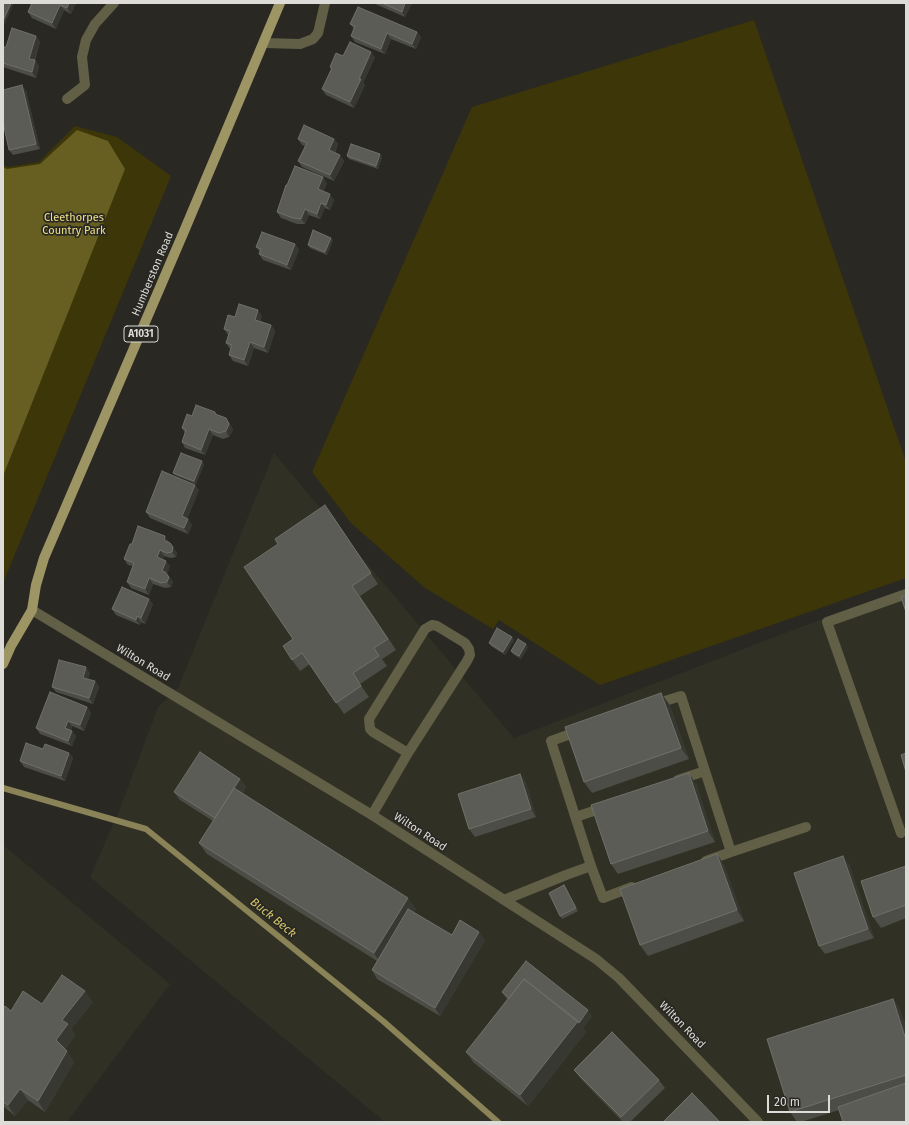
<!DOCTYPE html>
<html>
<head>
<meta charset="utf-8">
<style>
  body { margin:0 }
  #map { position:relative; width:909px; height:1125px; overflow:hidden; background:#292823; font-family:"Fira Sans",sans-serif }
  canvas { display:block }
  .frame { position:absolute; inset:0; border:4px solid #dddcd9; pointer-events:none }
  .scale { position:absolute; left:767px; top:1095px; width:63px; height:18px; box-sizing:border-box; border:2px solid #dddcd9; border-top:0; padding-left:5px; font-size:12px; line-height:14px; white-space:nowrap; color:#dddcd9; -webkit-text-stroke:3px #292823; paint-order:stroke }
</style>
</head>
<body>
<div id="map">
<canvas width="909" height="1125"></canvas>
<div class="frame"></div>
<div class="scale">20 m</div>
</div>
<script>
const ctx = document.querySelector('canvas').getContext('2d');
ctx.lineJoin = 'round';
function fillPath(path, color) { ctx.fillStyle = color; ctx.fill(path, 'evenodd'); }
const poly = rows => new Path2D(rows.map(r => 'M' + r).join(''));
function trace(path, color, width, dash) { ctx.strokeStyle = color; ctx.lineWidth = width; ctx.lineCap = dash ? 'butt' : 'round'; ctx.setLineDash(dash || []); ctx.stroke(path); }
function label(font, color, halo, rows, align = 'center') {
  ctx.font = font + ' "Fira Sans",sans-serif'; ctx.lineWidth = 3.5; ctx.setLineDash([]); ctx.textBaseline = 'middle'; ctx.strokeStyle = halo; ctx.fillStyle = color; for (const [text, x, y, turn = 0] of rows) {
    ctx.save(); ctx.translate(x, y); ctx.rotate((+turn || 0) * Math.PI / 180); ctx.textAlign = isNaN(turn) ? turn : align; if (halo) ctx.strokeText(text, 0, 0); ctx.fillText(text, 0, 0); ctx.restore();
  }
}
fillPath(poly([
  [274,453,514,738,790,631,906,588,906,1122,385,1122,90,877,119,811,158,707,178,688],
  [3,845,170,984,67,1122,3,1122]
]), '#313024');
fillPath(poly([
  [754,20,906,462,906,578,600,685,499,620,493,629,425,588,351,523,312,472,472,107],
  [75,126,117,137,171,176,3,583,3,165,8,167,39,162]
]), '#3d3609');
fillPath(poly([
  [77,130,108,141,125,169,3,476,3,167,7,169,40,164]
]), '#675e21');
trace(poly([
  [3,788,146,829,383,1021,498,1122]
]), '#8a8357', 6);
trace(poly([
  [655,704,681,696,731,852,706,861],
  [678,780,705,771],
  [372,815,408,753,467,661,470,655,469,649,465,643,437,626,432,625,425,629,369,719,370,729,373,732,408,753],
  [576,817,605,807],
  [901,833,827,622,906,594],
  [731,852,806,827],
  [591,866,603,898,632,887],
  [504,900,566,875,591,866,551,741,579,731]
]), '#625f47', 10);
trace(poly([
  [264,43,300,44,313,39,318,33,325,3],
  [67,99,85,85,82,57,86,40,95,24,114,3],
  [32,610,372,815,596,959,619,978,758,1122]
]), '#625f47', 10);
trace(poly([
  [3,664,11,646,32,610,36,585,44,558,185,229,280,3]
]), '#9d9563', 10);
fillPath(poly([
  [32,3,76,3,71,14,64,10,56,29,32,18,28,12],
  [373,3,412,3,405,17],
  [350,24,417,32,421,37,416,49,391,39,385,54,355,42,351,36,354,29],
  [36,36,40,42,35,60,39,66,36,78,3,67,3,47,6,47],
  [343,56,375,57,363,83,365,85,354,108,326,95,322,89,331,69,330,67],
  [26,91,40,149,13,155,9,150],
  [298,139,334,139,338,144,335,153,340,155,344,161,334,181,302,167,298,161,305,146,302,145],
  [347,156,382,157,378,169,349,159],
  [327,183,323,192,334,200,330,210,325,208,320,219,309,215,305,224,297,224,281,218,277,212],
  [333,240,327,255,310,248,308,245],
  [295,244,299,250,291,270,263,260,259,254,260,252,256,247],
  [262,316,260,321,271,325,275,331,268,353,254,348,248,366,233,361,229,355,230,349,226,343,228,335,224,329,235,317],
  [215,412,217,415,226,418,230,424,233,430,229,437,223,439,213,435,205,455,185,448,182,442,185,433,182,428,192,416],
  [204,464,196,484,175,475,173,473],
  [199,490,187,519,192,525,188,534,150,518,146,512],
  [333,516,378,584,360,596,396,650,382,659,387,666,360,684,369,697,344,714,310,664,300,671,292,660,293,639],
  [169,542,177,553,176,557,171,558,164,556,163,559,170,566,167,574,173,582,171,587,165,588,153,584,149,595,131,588,127,582,133,566,128,565,124,559,132,544],
  [153,604,145,624,141,622,140,625,116,615,112,609],
  [512,637,514,640,505,655,491,646,489,643],
  [528,647,521,659,513,654,511,651],
  [90,673,88,679,95,681,99,687,93,704,56,692,52,687],
  [661,693,669,704,689,759,592,793,584,782],
  [87,707,91,713,84,731,72,726,71,730,72,731,76,736,72,746,40,734,36,728],
  [69,753,73,758,65,781,24,767,20,761],
  [520,774,526,783,536,817,475,837,469,829],
  [240,779,246,787,242,794,416,909,414,912,452,935,485,940,440,1016,377,979,372,970,377,961,207,854,199,843,213,821,180,800,174,792],
  [696,784,715,842,618,874,611,864],
  [717,854,724,865,744,921,648,956,640,945],
  [849,864,874,938,825,954,819,946],
  [906,866,906,918,881,928,873,917],
  [566,888,578,911,562,919,560,916],
  [502,992,592,1016,583,1028,586,1032,528,1106,474,1063,466,1052,507,999,506,998],
  [893,999,900,1010,906,1028,906,1122,839,1110,801,1122,797,1122,790,1112],
  [93,1002,71,1029,75,1035,65,1049,74,1062,45,1112,28,1100,15,1116,3,1106,3,1009,11,1011,42,1004],
  [574,1070,659,1080,665,1088,630,1122,623,1122,580,1078]
]), '#4d4d47');
fillPath(poly([
  [11,3,14,3,3,28,3,21],
  [69,3,76,3,71,14,67,8],
  [405,3,412,3,405,17,402,12],
  [60,5,64,10,56,29,52,23],
  [417,32,421,37,416,49,412,44],
  [387,33,391,39,385,54,381,49],
  [36,36,40,42,33,64,29,59],
  [371,52,375,57,363,83,365,85,354,108,350,102,359,79],
  [35,60,39,66,36,78,32,72],
  [22,85,26,91,40,149,36,144],
  [334,139,338,144,333,156,329,150],
  [380,154,382,157,378,169,376,166],
  [340,155,344,161,334,181,330,175],
  [323,177,327,183,322,195,318,189],
  [330,194,334,200,330,210,326,205],
  [321,203,325,208,320,219,317,214],
  [305,209,309,215,305,224,301,219],
  [331,238,333,240,327,255,325,252],
  [295,244,299,250,291,270,287,265],
  [258,310,262,316,259,325,255,320],
  [271,325,275,331,268,353,264,347],
  [250,342,254,348,248,366,244,360],
  [226,418,230,424,233,430,229,437,226,431],
  [209,429,213,435,205,455,201,450],
  [202,461,204,464,196,484,194,481],
  [195,485,199,490,186,522,182,516],
  [188,519,192,525,188,534,184,528],
  [165,536,169,542,168,546,164,540],
  [173,547,177,553,176,557,172,552],
  [160,550,164,556,161,563,157,557],
  [166,561,170,566,166,577,162,571],
  [169,577,173,582,171,587,167,582],
  [149,578,153,584,149,595,145,589],
  [149,599,153,604,145,624,141,618],
  [137,616,141,622,140,625,136,620],
  [512,637,514,640,505,655,503,652],
  [526,644,528,647,521,659,519,656],
  [86,667,90,673,87,683,83,678],
  [95,681,99,687,93,704,89,698],
  [661,693,669,704,689,759,681,748],
  [87,707,91,713,84,731,80,725],
  [68,721,72,726,69,734,65,728],
  [72,731,76,736,72,746,68,741],
  [69,753,73,758,65,781,61,776],
  [689,773,696,784,715,842,708,831],
  [520,774,526,783,536,817,531,809],
  [240,779,246,787,221,827,215,818],
  [717,854,724,865,744,921,737,910],
  [843,856,849,864,874,938,868,929],
  [564,885,566,888,578,911,576,908],
  [408,898,416,909,381,964,374,953],
  [479,932,485,940,440,1016,435,1008],
  [85,991,93,1002,71,1029,75,1035,63,1051,56,1040,62,1020],
  [893,999,900,1010,906,1028,906,1040],
  [588,1010,592,1016,583,1028,586,1032,528,1106,520,1095,578,1021],
  [67,1051,74,1062,45,1112,38,1101],
  [20,1089,28,1100,15,1116,8,1105]
]), '#383832');
const building = poly([
  [3,3,11,3,3,21,3,3],
  [32,3,69,3,67,8,60,5,52,23,28,12,32,3],
  [382,3,405,3,402,12,382,3],
  [358,7,417,32,412,44,387,33,381,49,351,36,355,26,350,24,358,7],
  [12,28,36,36,29,59,35,60,32,72,3,63,3,47,6,47,12,28],
  [350,42,371,52,359,79,361,79,350,102,322,89,332,68,330,67,336,53,343,56,350,42],
  [22,85,36,144,9,150,3,122,3,90,22,85],
  [304,125,334,139,329,150,340,155,330,175,298,161,307,143,298,139,304,125],
  [351,144,380,154,376,166,347,156,351,144],
  [295,166,323,177,318,189,330,194,326,205,321,203,317,214,305,209,301,219,293,218,277,212,286,185,287,185,295,166],
  [313,230,331,238,325,252,308,245,313,230],
  [262,232,295,244,287,265,259,254,261,249,256,247,262,232],
  [239,304,258,310,255,320,271,325,264,347,250,342,244,360,229,355,232,345,226,343,230,331,224,329,228,315,235,317,239,304],
  [196,405,215,412,215,414,226,418,229,424,226,431,219,433,209,429,201,450,182,442,186,430,182,428,187,414,192,416,196,405],
  [181,453,202,461,194,481,173,473,181,453],
  [162,471,195,485,182,516,188,519,184,528,146,512,162,471],
  [325,505,371,573,352,586,388,639,374,648,379,656,353,673,361,686,336,703,302,653,292,660,283,646,293,639,244,567,278,544,275,539,325,505],
  [138,526,165,536,164,540,170,543,173,547,172,552,167,553,160,550,157,557,166,561,162,571,165,572,169,577,167,582,161,583,149,578,145,589,127,582,134,563,124,559,130,544,132,544,138,526],
  [122,587,149,599,141,618,137,616,136,620,112,609,122,587],
  [906,595,906,612,901,597,906,595],
  [497,628,512,637,503,652,489,643,497,628],
  [518,639,526,644,519,656,511,651,518,639],
  [59,660,86,667,83,678,95,681,89,698,52,687,59,660],
  [50,692,87,707,80,725,68,721,65,728,72,731,68,741,36,728,50,692],
  [661,693,681,748,584,782,565,727,661,693],
  [26,743,43,749,45,744,69,753,61,776,20,761,26,743],
  [200,752,240,779,234,788,215,818,174,792,200,752],
  [906,753,906,772,901,755,906,753],
  [689,773,708,831,611,864,591,805,689,773],
  [520,774,531,809,469,829,458,794,520,774],
  [234,788,408,898,374,953,199,843,234,788],
  [717,854,737,910,640,945,620,889,717,854],
  [843,856,868,929,819,946,794,873,843,856],
  [906,866,906,905,873,917,861,881,906,866],
  [564,885,576,908,560,916,549,893,564,885],
  [408,909,452,935,460,920,479,932,435,1008,372,970,408,909],
  [526,961,588,1010,579,1023,524,979,509,998,502,992,526,961],
  [62,975,85,991,62,1020,68,1024,56,1040,67,1051,38,1101,20,1089,8,1105,3,1102,3,1009,5,1006,11,1011,23,991,42,1004,62,975],
  [524,979,578,1021,520,1095,466,1052,524,979],
  [893,999,906,1040,906,1075,790,1112,767,1039,893,999],
  [612,1032,659,1080,621,1117,574,1070,612,1032],
  [906,1083,906,1122,843,1122,838,1107,906,1083],
  [692,1093,720,1122,663,1122,692,1093]
]);
fillPath(building, '#5c5c57');
trace(building, '#70706b', 1);
for (const [x, y, w] of [
  [141,334,34]
]) { const box = new Path2D(); box.roundRect(x - w / 2, y - 8, w, 16, 3); ctx.fillStyle = '#292823'; ctx.fill(box); trace(box, '#dddcd9', 1); }
label('bold 10px', '#dddcd9', null, [
  ["A1031",141,334]
]);
label('11px', '#eee087', '#292823', [
  ["Cleethorpes",74,218],
  ["Country Park",74,231]
]);
label('11px', '#dddcd9', '#292823', [
  ["Humberston Road",153,274,-67],
  ["Wilton Road",143,663,31],
  ["Wilton Road",420,832,33],
  ["Wilton Road",682,1025,46]
]);
label('italic 12px', '#d5c76e', '#292823', [
  ["Buck Beck",273,918,39]
]);
</script>
</body>
</html>
